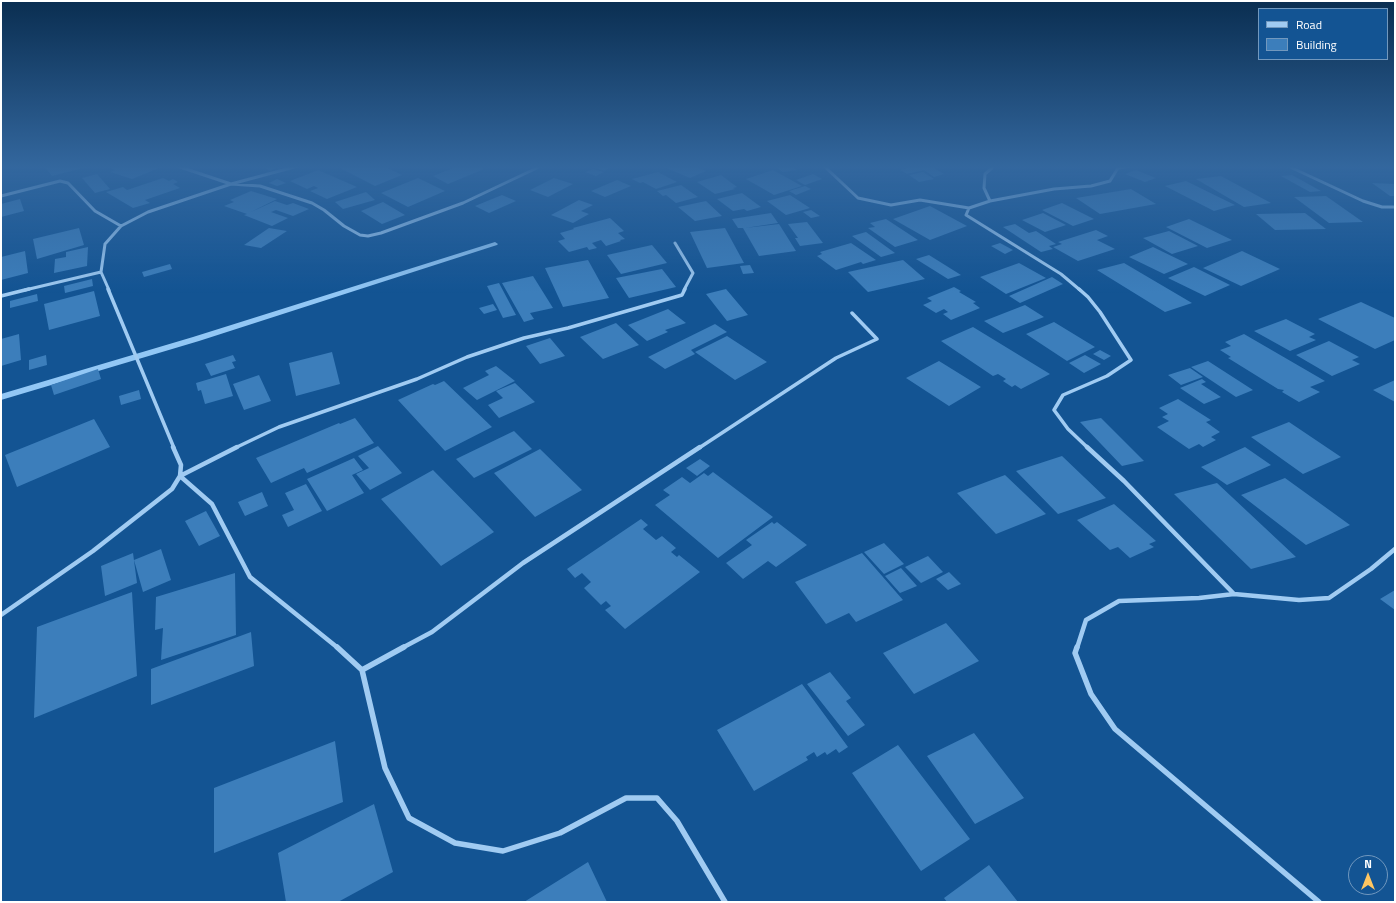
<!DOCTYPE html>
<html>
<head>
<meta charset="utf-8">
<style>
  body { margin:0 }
  #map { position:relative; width:1396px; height:903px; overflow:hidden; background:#135493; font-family:"Titillium Web",sans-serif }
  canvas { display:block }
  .frame { position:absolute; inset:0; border:2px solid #fff; pointer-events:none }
  .legend { position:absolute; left:1258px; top:8px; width:130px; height:52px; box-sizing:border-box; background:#135493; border:1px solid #7198be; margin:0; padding:5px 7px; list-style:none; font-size:12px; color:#fff }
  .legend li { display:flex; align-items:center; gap:8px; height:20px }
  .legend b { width:20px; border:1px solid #7198be }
  .north { position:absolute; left:1348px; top:855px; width:40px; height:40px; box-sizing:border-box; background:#135493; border:1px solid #7198be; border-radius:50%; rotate:0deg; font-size:11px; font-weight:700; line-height:16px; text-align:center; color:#fff }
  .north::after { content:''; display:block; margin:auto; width:14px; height:18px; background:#ffc661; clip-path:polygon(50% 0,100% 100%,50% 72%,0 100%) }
</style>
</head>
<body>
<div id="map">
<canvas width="1396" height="903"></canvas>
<div class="frame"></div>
<ul class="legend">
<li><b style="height:5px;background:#a0cbf2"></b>Road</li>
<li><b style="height:11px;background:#3c7ebb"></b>Building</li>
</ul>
<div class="north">N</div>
</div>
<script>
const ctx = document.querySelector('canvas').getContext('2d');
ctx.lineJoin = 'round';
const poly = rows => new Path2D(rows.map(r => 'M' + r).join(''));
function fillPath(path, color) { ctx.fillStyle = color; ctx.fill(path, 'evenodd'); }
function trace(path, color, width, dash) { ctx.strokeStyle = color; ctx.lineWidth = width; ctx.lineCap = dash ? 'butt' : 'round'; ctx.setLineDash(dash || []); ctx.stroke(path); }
fillPath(poly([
  [495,242,498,244,497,245,199,341,1,400,1,394,193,337,495,242]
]), '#92c7f5');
fillPath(poly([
  [44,166,87,166,87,167,52,176],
  [105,166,164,166,132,179,110,172,115,170],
  [267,166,282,166,270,171,263,167],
  [345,166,384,166,402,175,375,186,340,168],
  [458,166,478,166,484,169,448,184,433,176],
  [591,166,613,166,604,171],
  [672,166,693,166,706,171,690,178,666,168],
  [774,166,791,166,797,170,783,172],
  [915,166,931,166,944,174,934,177,924,170,907,174,900,170],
  [593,169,604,172,596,176,585,172],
  [318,170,357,187,327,199,310,191,318,188,314,186,307,189,290,181],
  [773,170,802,186,774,195,746,179],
  [1136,170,1156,178,1145,182,1125,174],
  [658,172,677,182,656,189,643,182,640,183,632,179],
  [923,172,934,179,919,182,909,175],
  [97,174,110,189,95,193,82,178],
  [813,174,822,179,805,185,796,180],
  [721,175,737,187,733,188,735,189,715,194,697,182],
  [1292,175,1321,191,1310,192,1281,176],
  [1221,176,1271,203,1244,207,1196,179],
  [163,178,169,181,173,179,178,182,173,184,180,188,145,200,150,203,133,208,106,192,123,187,127,190],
  [418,178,445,191,408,207,381,193],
  [554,178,573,184,548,197,530,190],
  [277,179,286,183,277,186,269,183],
  [617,180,631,186,605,197,591,191],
  [1186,181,1235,205,1214,211,1165,186],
  [1372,183,1395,184,1395,196,1390,196],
  [681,185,698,197,676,203,666,195,663,196,657,191],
  [805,186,811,189,796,195,789,191],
  [1131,189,1156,204,1100,214,1076,198],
  [251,191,277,199,251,212,275,201,287,205,293,203,309,209,293,216,276,210,271,212,288,218,272,226,244,215,247,214,224,206,234,202,230,200],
  [366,192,375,200,343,209,335,202],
  [742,193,761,207,747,211,744,209,733,211,717,199],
  [502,195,516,201,489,213,475,206],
  [790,195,810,208,786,215,767,201],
  [1326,196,1363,222,1329,223,1294,197],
  [20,199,24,211,1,217,1,204],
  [579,200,593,205,581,211,589,214,573,223,551,215],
  [706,201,722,216,695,221,678,207],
  [383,202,405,215,382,224,361,211],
  [1062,203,1094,219,1073,226,1042,210],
  [930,206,967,226,930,240,893,219],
  [811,210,820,216,811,218,803,212],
  [771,213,778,223,745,228,779,224,796,251,759,256,743,228,738,228,732,219],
  [1043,213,1066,225,1045,232,1022,220],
  [1305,213,1326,229,1275,230,1256,214],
  [610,218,624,231,618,233,625,239,620,240,621,241,606,246,601,240,592,243,597,248,589,250,587,247,569,252,558,241,565,239,560,233,574,229,573,228],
  [886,219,918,240,895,247,868,228,875,227,870,223],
  [1189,219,1232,240,1207,248,1166,227],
  [807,222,823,243,800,246,795,238,798,238,788,224],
  [1015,224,1029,233,1036,231,1056,244,1049,246,1053,249,1041,252,1003,227],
  [79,228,84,245,37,259,33,239],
  [269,228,287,231,261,248,244,245],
  [725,228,744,263,707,268,690,232],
  [1096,230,1108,236,1097,240,1115,249,1078,261,1053,247,1062,244,1058,242],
  [1169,231,1198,246,1172,254,1143,238],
  [866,232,895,253,881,257,852,236],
  [851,243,876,260,863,264,861,262,836,270,817,256,822,254,820,252],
  [1000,243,1013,250,1005,254,991,246],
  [652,245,667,263,621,274,607,255],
  [88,247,87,266,54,273,55,259,66,257,66,252],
  [1153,247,1188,264,1164,274,1129,257],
  [25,251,28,273,1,280,1,257],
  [1242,251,1280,269,1241,286,1203,268],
  [929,255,961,275,948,279,916,259],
  [588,260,609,298,563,307,545,268],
  [903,260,925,279,868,292,848,272],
  [1019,263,1046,278,1006,294,980,277],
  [1124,263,1192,303,1165,312,1097,270],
  [170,264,172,269,144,277,142,272],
  [750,265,754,273,743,274,740,266],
  [1194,267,1230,285,1205,296,1168,278],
  [662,269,676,287,629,298,616,278],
  [533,276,553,308,530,313,534,319,524,322,502,283],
  [1052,277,1063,284,1020,303,1009,296],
  [92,279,93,286,65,293,64,286],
  [499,283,516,315,503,318,487,286],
  [954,287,961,291,959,292,976,302,973,303,980,308,951,320,943,314,948,312,944,309,936,313,923,305,932,301,927,298],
  [726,289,748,315,727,321,706,294],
  [94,291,100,316,49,330,44,304],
  [37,294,38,301,10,308,10,301],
  [1361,302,1395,318,1395,340,1375,349,1318,319],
  [493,304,497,310,484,314,479,308],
  [1025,305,1044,317,1003,333,984,321],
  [668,309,686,323,665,330,668,332,647,341,628,325],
  [1286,319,1315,334,1309,337,1316,340,1290,351,1254,331],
  [1054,322,1095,347,1067,361,1026,334],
  [616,323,639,345,603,359,580,337],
  [715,324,727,332,691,350,695,354,665,369,648,357],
  [973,327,1050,374,1021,389,1015,385,1012,387,1003,381,1006,379,998,374,993,376,941,341],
  [19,334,21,360,1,366,1,339],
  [1244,334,1325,381,1310,387,1320,392,1299,402,1282,392,1284,390,1278,389,1228,358,1231,357,1220,350,1231,346,1225,342],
  [727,336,767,362,735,380,695,352],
  [550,338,565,356,540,364,526,346],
  [1329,341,1359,357,1352,360,1360,364,1332,376,1296,355],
  [1100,350,1111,356,1104,360,1093,354],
  [332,352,340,384,296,396,289,363],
  [46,355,47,365,29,370,29,360],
  [233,355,236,361,232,362,235,368,211,376,205,364],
  [1085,355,1101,364,1084,373,1069,363],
  [939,361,981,387,949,406,906,378],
  [1208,361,1253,390,1236,397,1191,367],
  [496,366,515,381,477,400,463,388,489,375,485,371],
  [1190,368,1203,377,1181,385,1168,375],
  [98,369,101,379,54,395,51,385],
  [226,374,233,396,205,404,201,390,198,391,196,383],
  [259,375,271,401,244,410,233,384],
  [1202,379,1206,382,1201,384,1221,397,1204,404,1180,388],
  [1395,380,1395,402,1373,390],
  [444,381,492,427,445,451,398,400,433,384,435,385],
  [515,383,535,402,499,418,488,405,503,398,496,391],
  [139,390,141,399,121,405,119,396],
  [1178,399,1211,420,1206,422,1220,432,1211,437,1216,440,1203,447,1199,444,1189,449,1157,427,1169,421,1162,417,1168,414,1159,408],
  [355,418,374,443,307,473,304,468,271,483,256,458,339,423,340,424],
  [1101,418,1144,461,1122,466,1080,422],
  [94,419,110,447,17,487,5,455],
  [1289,422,1341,457,1303,474,1251,437],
  [514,431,532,449,474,478,456,459],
  [378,446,402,473,370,490,356,474,369,468,358,456],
  [1245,447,1271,465,1227,485,1201,467],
  [540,449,582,490,535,517,494,473],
  [1062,456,1106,498,1058,514,1016,471],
  [354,458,363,470,352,475,364,493,327,511,307,479],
  [700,459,710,466,697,476,686,468],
  [433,470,494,532,441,566,381,499],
  [713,472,773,517,718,558,655,505,670,495,663,490,682,477,690,483,704,473,708,476],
  [1005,475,1046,514,996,534,957,493],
  [1285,478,1350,525,1306,545,1241,495],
  [1217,483,1296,557,1251,569,1174,494],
  [306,484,322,511,288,527,282,515,294,510,285,493],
  [262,492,268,506,245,516,238,502],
  [1114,504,1156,541,1149,544,1154,547,1130,558,1118,547,1110,550,1077,520],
  [206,511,220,536,199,546,185,521],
  [641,519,648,525,643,529,656,540,662,536,676,548,671,552,677,557,679,555,700,572,625,629,605,610,611,606,606,601,601,605,584,588,591,582,582,573,575,578,567,569],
  [772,522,774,524,777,522,807,545,776,567,768,561,743,579,726,563,752,545,746,540],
  [884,543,904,564,884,574,864,552],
  [161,549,171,580,143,592,134,560],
  [133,553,137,583,105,596,101,566],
  [862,553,903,600,856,622,849,613,826,624,795,582],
  [928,556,943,572,921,583,905,567],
  [901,568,917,586,900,593,885,576],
  [949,572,961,584,948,590,936,579],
  [235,573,236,635,161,660,163,628,155,630,156,597],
  [1395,590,1395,610,1380,599],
  [132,592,137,676,34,718,37,627],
  [946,623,979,661,914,694,883,653],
  [251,632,254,666,151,705,151,669],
  [830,672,851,698,846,701,865,725,848,736,807,684],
  [802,684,848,747,839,753,836,749,827,755,825,752,817,757,814,752,806,757,808,760,754,791,717,730],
  [974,733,1024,798,975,824,927,756],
  [335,741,343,802,214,853,214,788],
  [898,745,970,839,921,871,852,773],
  [374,804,393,872,338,902,286,902,278,853],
  [588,862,607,902,524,902],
  [989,865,1018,902,947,902,944,898]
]), '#3c7ebb');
trace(poly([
  [177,166,231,184,260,186,312,203,324,210,344,226,360,235,368,236,381,233,463,203,541,166],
  [824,166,858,198,891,205,920,200,969,208,990,201,1054,189,1091,186,1110,181,1118,168,1132,166],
  [1288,166,1363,201,1382,207,1395,207],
  [1,196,60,181,68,183,95,211,121,226],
  [990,201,984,188,985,174,992,168],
  [969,208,966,215,1061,274,1080,290],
  [675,243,693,273,684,290],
  [25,290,101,272],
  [109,290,101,272,105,244,121,226,148,212,231,184,298,166]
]), '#a0cbf2', 3);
trace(poly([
  [108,289,174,448],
  [1079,289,1088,297,1100,312,1131,360,1107,376,1063,395,1054,410,1068,429,1088,448],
  [1,296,29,289],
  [235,448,279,427,417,379,467,357,524,338,568,328,682,295,685,289],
  [699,448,836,358,877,339,852,313]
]), '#a0cbf2', 3.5);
trace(poly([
  [237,447,180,476,212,504,250,577,338,648],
  [1087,447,1124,481,1234,594],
  [1,615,93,551,172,489,180,476,181,465,173,447],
  [402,648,432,632,523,563,700,447],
  [1077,648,1086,620,1119,601,1199,598,1234,594,1299,600,1329,598,1371,569,1395,549]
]), '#a0cbf2', 4.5);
trace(poly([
  [337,647,362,670,385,768,409,818,455,843,503,851,560,833,626,798,657,798,677,821,725,902],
  [1077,647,1075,653,1091,694,1115,729,1319,902],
  [362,670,404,647]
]), '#a0cbf2', 5.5);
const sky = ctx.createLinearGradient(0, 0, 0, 293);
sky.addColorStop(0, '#0a2e51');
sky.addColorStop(0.57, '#33679e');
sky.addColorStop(1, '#33679e00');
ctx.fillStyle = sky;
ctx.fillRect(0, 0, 1396, 293);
</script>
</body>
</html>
